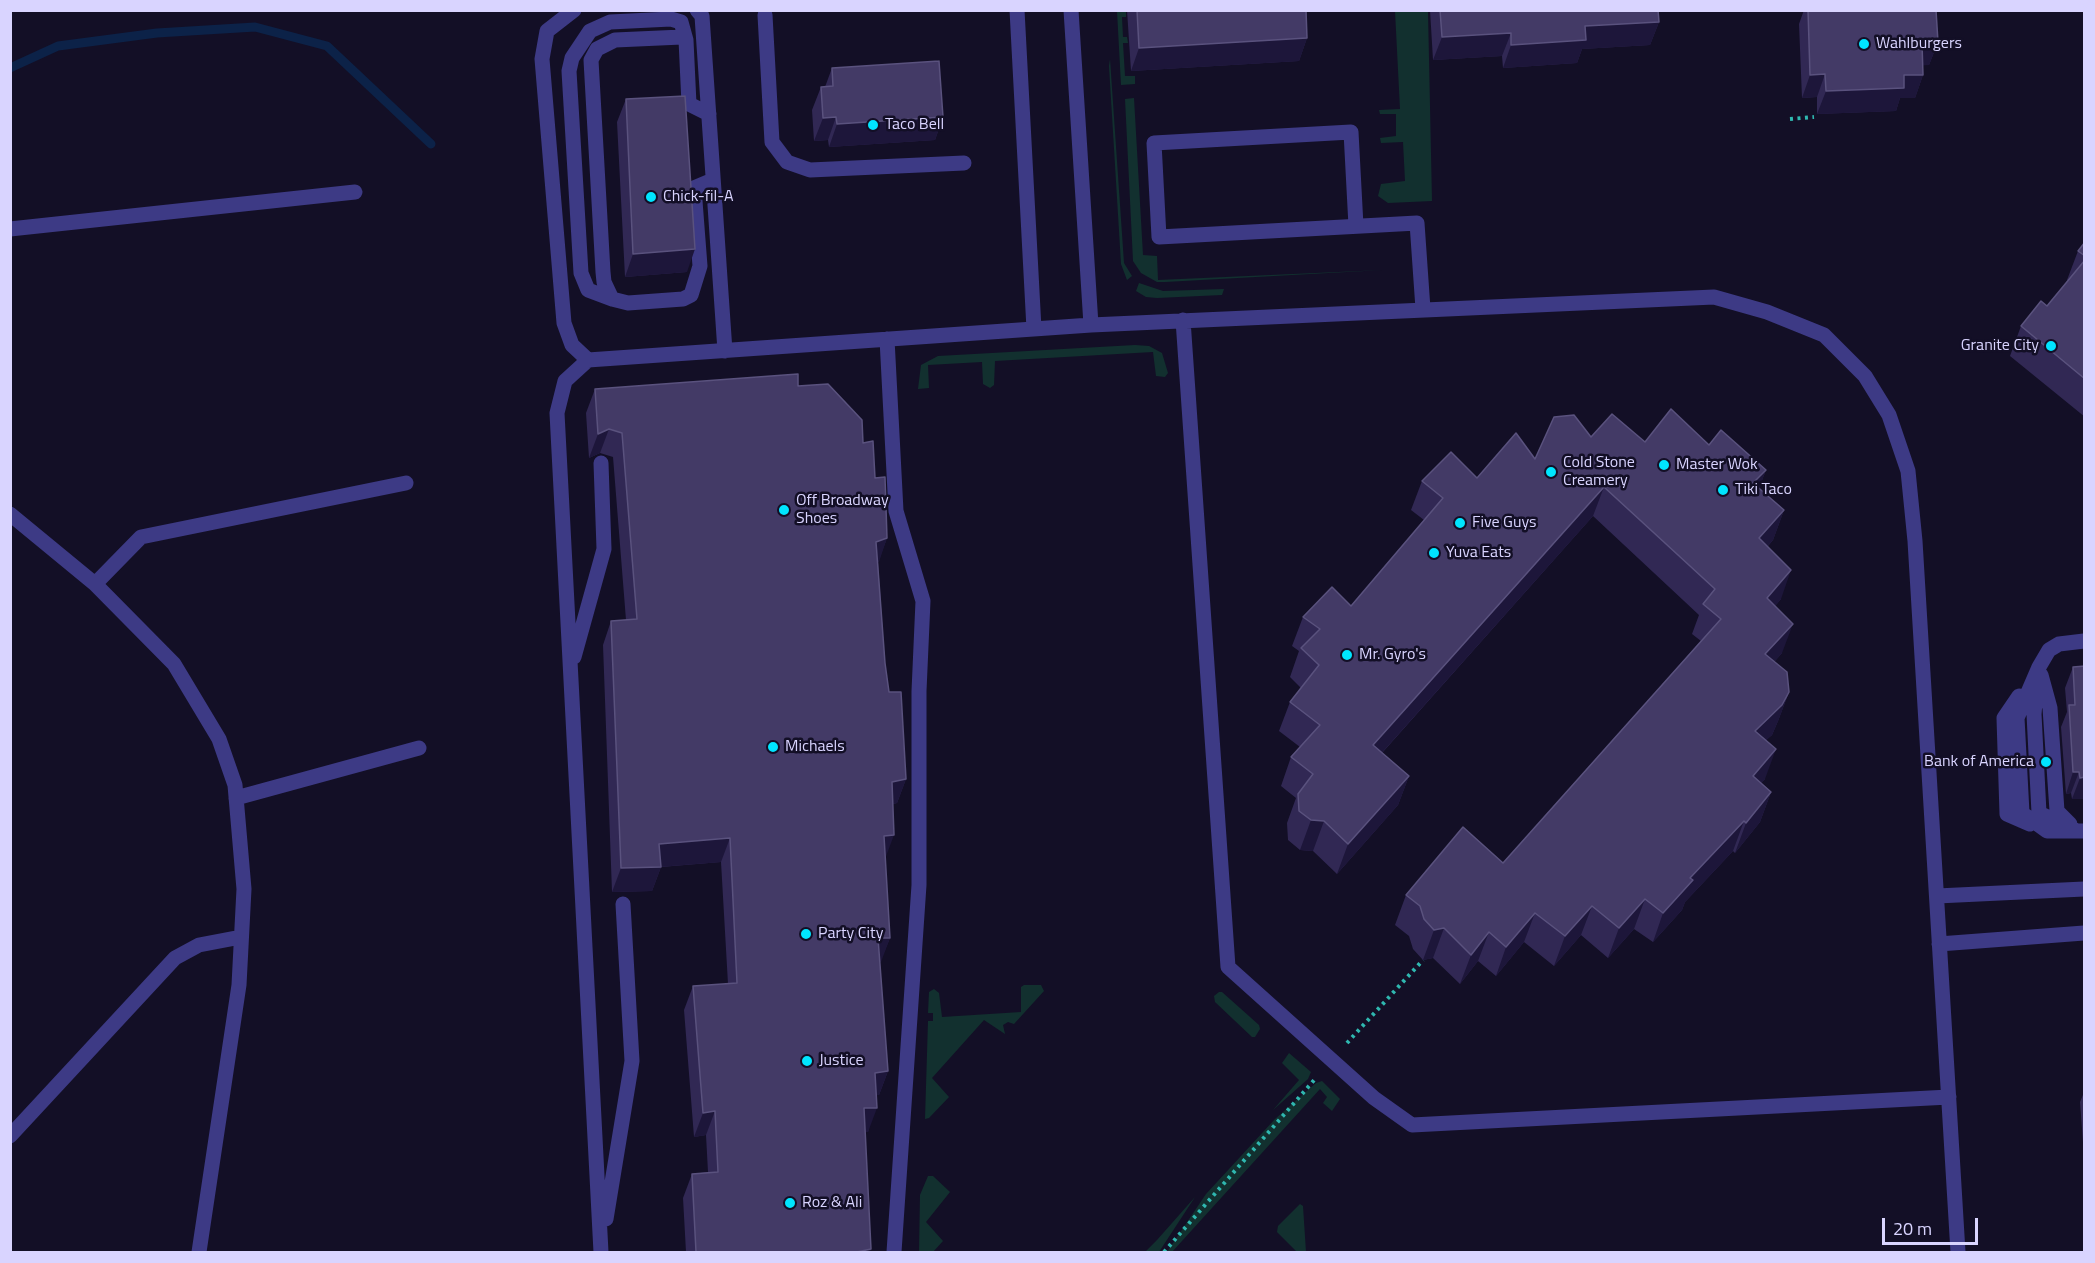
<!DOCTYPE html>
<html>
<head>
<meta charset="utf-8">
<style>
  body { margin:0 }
  #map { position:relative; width:2095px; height:1263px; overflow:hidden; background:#130f26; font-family:"Titillium Web",sans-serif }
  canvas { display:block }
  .frame { position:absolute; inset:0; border:12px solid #d9d4ff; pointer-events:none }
  .scale { position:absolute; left:1882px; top:1218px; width:96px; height:27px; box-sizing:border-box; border:3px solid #d9d4ff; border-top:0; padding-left:8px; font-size:18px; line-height:21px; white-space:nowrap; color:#d9d4ff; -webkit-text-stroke:4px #130f26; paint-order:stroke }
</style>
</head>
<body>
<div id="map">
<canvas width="2095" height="1263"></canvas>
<div class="frame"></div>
<div class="scale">20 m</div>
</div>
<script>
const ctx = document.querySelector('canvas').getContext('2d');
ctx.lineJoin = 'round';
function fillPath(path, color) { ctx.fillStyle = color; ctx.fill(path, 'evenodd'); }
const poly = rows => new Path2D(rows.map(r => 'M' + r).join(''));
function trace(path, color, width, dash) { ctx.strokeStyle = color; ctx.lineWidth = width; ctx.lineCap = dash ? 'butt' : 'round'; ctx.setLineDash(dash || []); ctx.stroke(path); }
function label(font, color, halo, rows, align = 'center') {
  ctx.font = font + ' "Titillium Web",sans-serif'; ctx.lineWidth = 5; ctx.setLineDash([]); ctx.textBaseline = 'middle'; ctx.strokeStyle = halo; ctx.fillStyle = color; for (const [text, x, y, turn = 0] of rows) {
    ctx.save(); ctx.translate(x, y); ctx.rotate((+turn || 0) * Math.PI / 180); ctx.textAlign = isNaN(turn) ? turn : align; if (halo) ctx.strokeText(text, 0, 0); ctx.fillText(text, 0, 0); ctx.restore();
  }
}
fillPath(poly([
  [1117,11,1126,11,1126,17,1122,17,1123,37,1127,37,1128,43,1123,43,1125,76,1135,76,1135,84,1121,85],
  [1395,11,1428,11,1432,201,1388,203,1378,196,1381,184,1405,181,1403,142,1381,143,1380,138,1396,136,1396,114,1380,114,1379,110,1400,109],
  [1110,59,1124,263,1132,276,1127,280,1121,264,1109,66],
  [1134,98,1143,255,1157,256,1158,280,1383,270,1165,282,1157,282,1141,273,1133,261,1125,99],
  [1139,283,1163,291,1224,289,1222,295,1157,298,1146,297,1136,291],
  [1135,345,1149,346,1162,353,1168,373,1165,377,1156,376,1153,352,995,361,994,385,990,388,983,384,982,362,928,365,929,388,918,389,921,365,938,356],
  [1024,985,1041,985,1044,991,1014,1024,1008,1022,1003,1025,1005,1034,984,1020,932,1078,949,1097,929,1118,925,1119,928,1021,933,1021,933,1013,928,1013,929,992,934,989,939,993,942,1017,1021,1012,1021,987],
  [1219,992,1222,992,1259,1025,1260,1029,1255,1037,1252,1037,1215,1002,1214,996],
  [1289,1053,1311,1072,1308,1079,1273,1110,1299,1080,1282,1063],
  [1322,1081,1340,1099,1332,1111,1323,1103,1327,1097,1320,1089,1172,1252,1167,1252,1206,1194,1275,1119,1316,1083],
  [928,1176,933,1176,950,1192,926,1222,943,1241,933,1252,919,1252,920,1195],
  [1195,1197,1159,1252,1145,1252,1157,1240],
  [1300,1204,1303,1206,1306,1252,1297,1252,1277,1232,1278,1226]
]), '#12302f');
trace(poly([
  [10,68,58,46,157,33,255,27,327,46,431,144]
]), '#0c2248', 9);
trace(poly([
  [1790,119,1814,117],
  [1347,1043,1423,960],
  [1164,1252,1316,1078]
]), '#2fb8b0', 4, [3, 4.5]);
trace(poly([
  [574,10,547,31,542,59,564,323,572,345,588,360],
  [697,10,702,16,725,351],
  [1017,10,1034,329],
  [1071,10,1091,325],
  [765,15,772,142,787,162,810,170,964,163],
  [709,114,689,104,686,40,682,37,615,40,597,49,591,60,603,272,604,282,612,299,628,303,683,299,691,295,700,266,694,188,713,180],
  [1356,226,1351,132,1154,143,1159,237,1417,223,1423,309],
  [10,229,355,192],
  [612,299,588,290,581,273,569,71,572,58,590,31,610,22,671,19,681,22,686,40],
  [1183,320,1228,967,1374,1098,1412,1125,1949,1097],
  [887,339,896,511,923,601,919,691,919,885,894,1252],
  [10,514,95,584,174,664,219,739,235,785,244,889,239,985,199,1252],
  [95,584,141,537,406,483],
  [2084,641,2059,644,2049,650,2039,667,2017,718,2022,813,2047,831,2084,831],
  [574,657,604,549,601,463],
  [2041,675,2050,708,2057,811,2070,824],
  [2037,681,2034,714,2039,813,2075,830],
  [2019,696,2004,718,2007,814,2030,824],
  [236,798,419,748],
  [1937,896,2084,889],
  [1939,944,2084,933],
  [10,1136,175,958,199,945,241,937],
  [606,1219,632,1061,623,904],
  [601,1252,557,413,565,381,588,360,1091,325,1714,297,1767,312,1824,335,1865,376,1889,415,1908,471,1915,541,1958,1252]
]), '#3d3a85', 15);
fillPath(poly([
  [1127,10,1306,10,1307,38,1299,61,1131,71],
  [1430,10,1658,10,1659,22,1650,45,1582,49,1577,63,1503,68,1502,56,1433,60],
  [1804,10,1936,10,1938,42,1929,65,1923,65,1923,75,1915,98,1900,98,1896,111,1817,114,1817,97,1802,98,1799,24],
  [832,68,943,117,935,140,829,147,828,140,814,141,812,110,821,87,825,87],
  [626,99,687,272,625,277,617,122],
  [2085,242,2085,417,2010,356,2021,326,2047,306,2068,281,2067,280,2078,251],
  [798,386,863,443,875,478,887,538,878,562,885,663,889,692,906,779,897,803,893,804,885,858,890,938,880,962,888,1071,879,1095,877,1095,868,1132,865,1132,870,1252,686,1252,683,1198,692,1174,708,1172,706,1135,694,1137,684,1010,693,986,728,984,721,862,661,867,652,891,612,892,603,645,611,621,626,620,613,457,600,453,589,458,586,413,595,389],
  [1591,437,1645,442,1709,445,1766,470,1759,488,1784,510,1773,540,1768,546,1781,599,1775,606,1782,653,1774,662,1789,692,1778,721,1772,735,1766,740,1765,779,1761,783,1771,792,1760,822,1735,853,1733,851,1685,902,1682,910,1653,942,1634,929,1608,958,1581,935,1554,966,1524,942,1496,976,1478,961,1460,984,1433,958,1423,960,1413,949,1409,936,1395,925,1406,895,1503,863,1701,641,1692,634,1699,615,1593,516,1382,753,1409,776,1398,805,1337,874,1313,851,1300,850,1288,840,1287,823,1296,798,1281,786,1291,757,1300,747,1279,731,1290,702,1301,688,1290,677,1299,651,1292,646,1303,617,1351,606,1424,520,1411,510,1422,481,1477,478,1535,459],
  [2073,667,2085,799,2072,799,2071,793,2066,794,2061,727,2067,712,2065,688],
  [2085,1090,2085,1156,2084,1156,2080,1102]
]), '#312854');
fillPath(poly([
  [1659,22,1650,45,1582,49,1577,63,1503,68,1511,45,1585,26],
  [1511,33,1502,56,1433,60,1442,37],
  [1307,38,1299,61,1131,71,1139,48],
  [1938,42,1929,65,1914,66,1922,43],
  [1825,74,1817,97,1802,98,1810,75],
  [1904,75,1923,75,1915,98,1900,98,1896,111,1817,114,1826,91],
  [836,117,828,140,814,141,823,118],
  [943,117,935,140,829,147,837,124],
  [695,249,687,272,625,277,633,254],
  [609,429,600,453,589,458,598,434],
  [1766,470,1755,499,1753,483],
  [1604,487,1593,516,1362,775,1373,745],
  [1784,510,1773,540,1749,567,1759,538],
  [887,538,879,562,868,566,876,542],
  [1791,570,1781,599,1757,628,1767,598],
  [1793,624,1782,653,1755,684,1765,654],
  [1789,692,1778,721,1772,735,1744,760,1755,731],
  [1776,749,1765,779,1742,805,1753,776],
  [2073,772,2079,772,2071,793,2066,794],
  [1409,776,1398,805,1337,874,1348,844],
  [2085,777,2085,799,2072,799,2080,778],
  [906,779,897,803,883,806,892,782],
  [1771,792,1760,822,1735,853,1746,823],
  [1311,820,1324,821,1313,851,1300,850],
  [1744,821,1733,851,1685,902,1682,910,1653,942,1663,913,1690,878],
  [894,835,885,859,884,836],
  [730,838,721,862,659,867,661,867,652,891,612,892,621,868,659,844],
  [1645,899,1634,929,1608,958,1619,928],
  [1592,906,1581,935,1554,966,1565,936],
  [1535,913,1524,942,1496,976,1506,947],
  [1444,928,1433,958,1423,960,1434,930],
  [1489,932,1478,961,1460,984,1471,955],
  [878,938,890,938,881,962,870,962],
  [888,1071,879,1095,867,1097,875,1073],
  [864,1108,877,1108,868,1132,855,1132],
  [715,1111,706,1135,694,1137,703,1113],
  [871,1249,870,1252,857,1252]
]), '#1d163a');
const building = poly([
  [1137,10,1306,10,1307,38,1139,48,1137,10],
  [1440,10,1658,10,1659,22,1585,26,1586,40,1511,45,1511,33,1442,37,1440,10],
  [1808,10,1936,10,1938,42,1922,43,1923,75,1904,75,1904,88,1826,91,1825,74,1810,75,1808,10],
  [939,61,943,117,837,124,836,117,823,118,821,87,833,86,832,68,939,61],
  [685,96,695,249,633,254,626,99,685,96],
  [2085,242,2085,256,2078,251,2085,242],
  [2085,260,2085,379,2021,326,2041,301,2047,306,2085,260],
  [798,374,798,386,828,384,862,420,863,443,873,441,875,478,885,477,887,538,876,542,885,663,889,692,901,692,906,779,892,782,894,835,884,836,890,938,878,938,888,1071,875,1073,877,1108,864,1108,871,1249,857,1252,696,1252,692,1174,718,1172,715,1111,703,1113,693,986,737,983,730,838,659,844,661,867,621,868,611,621,637,619,622,433,609,429,598,434,595,389,798,374],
  [1671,409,1709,445,1721,430,1766,470,1753,483,1784,510,1759,538,1791,570,1767,598,1793,624,1765,654,1787,672,1789,692,1782,705,1755,731,1776,749,1753,776,1771,792,1746,823,1744,821,1690,878,1693,880,1663,913,1645,899,1619,928,1592,906,1565,936,1535,913,1506,947,1489,932,1471,955,1444,928,1434,930,1424,919,1420,906,1406,895,1463,827,1503,863,1721,619,1703,604,1715,589,1604,487,1373,745,1409,776,1348,844,1324,821,1311,820,1299,811,1298,794,1313,774,1291,757,1320,725,1290,702,1319,665,1301,648,1320,629,1303,617,1332,587,1351,606,1443,498,1422,481,1451,452,1477,478,1516,433,1535,459,1554,417,1574,415,1591,437,1612,414,1645,442,1671,409],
  [2085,666,2085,777,2080,778,2079,772,2073,772,2069,705,2075,705,2073,667,2085,666]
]);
fillPath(building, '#433a66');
trace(building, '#5a527e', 1.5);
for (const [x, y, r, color] of [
  [1864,44,6,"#00e5ff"],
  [873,125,6,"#00e5ff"],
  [651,197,6,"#00e5ff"],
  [2051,346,6,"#00e5ff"],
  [1664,465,6,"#00e5ff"],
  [1551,472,6,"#00e5ff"],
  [1723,490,6,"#00e5ff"],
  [784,510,6,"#00e5ff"],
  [1460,523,6,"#00e5ff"],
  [1434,553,6,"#00e5ff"],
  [1347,655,6,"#00e5ff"],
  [773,747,6,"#00e5ff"],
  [2046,762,6,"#00e5ff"],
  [806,934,6,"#00e5ff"],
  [807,1061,6,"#00e5ff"],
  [790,1203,6,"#00e5ff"]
]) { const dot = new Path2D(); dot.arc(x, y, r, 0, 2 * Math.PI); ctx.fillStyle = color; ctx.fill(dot); trace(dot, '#130f26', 2); }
label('16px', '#d9d4ff', '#130f26', [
  ["Wahlburgers",1876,44],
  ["Taco Bell",885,125],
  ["Chick-fil-A",663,197],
  ["Granite City",2039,346,"right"],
  ["Cold Stone",1563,463],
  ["Creamery",1563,481],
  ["Master Wok",1676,465],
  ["Tiki Taco",1735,490],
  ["Off Broadway",796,501],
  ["Shoes",796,519],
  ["Five Guys",1472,523],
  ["Yuva Eats",1446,553],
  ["Mr. Gyro's",1359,655],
  ["Michaels",785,747],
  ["Bank of America",2034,762,"right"],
  ["Party City",818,934],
  ["Justice",819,1061],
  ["Roz & Ali",802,1203]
], 'left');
</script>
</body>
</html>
